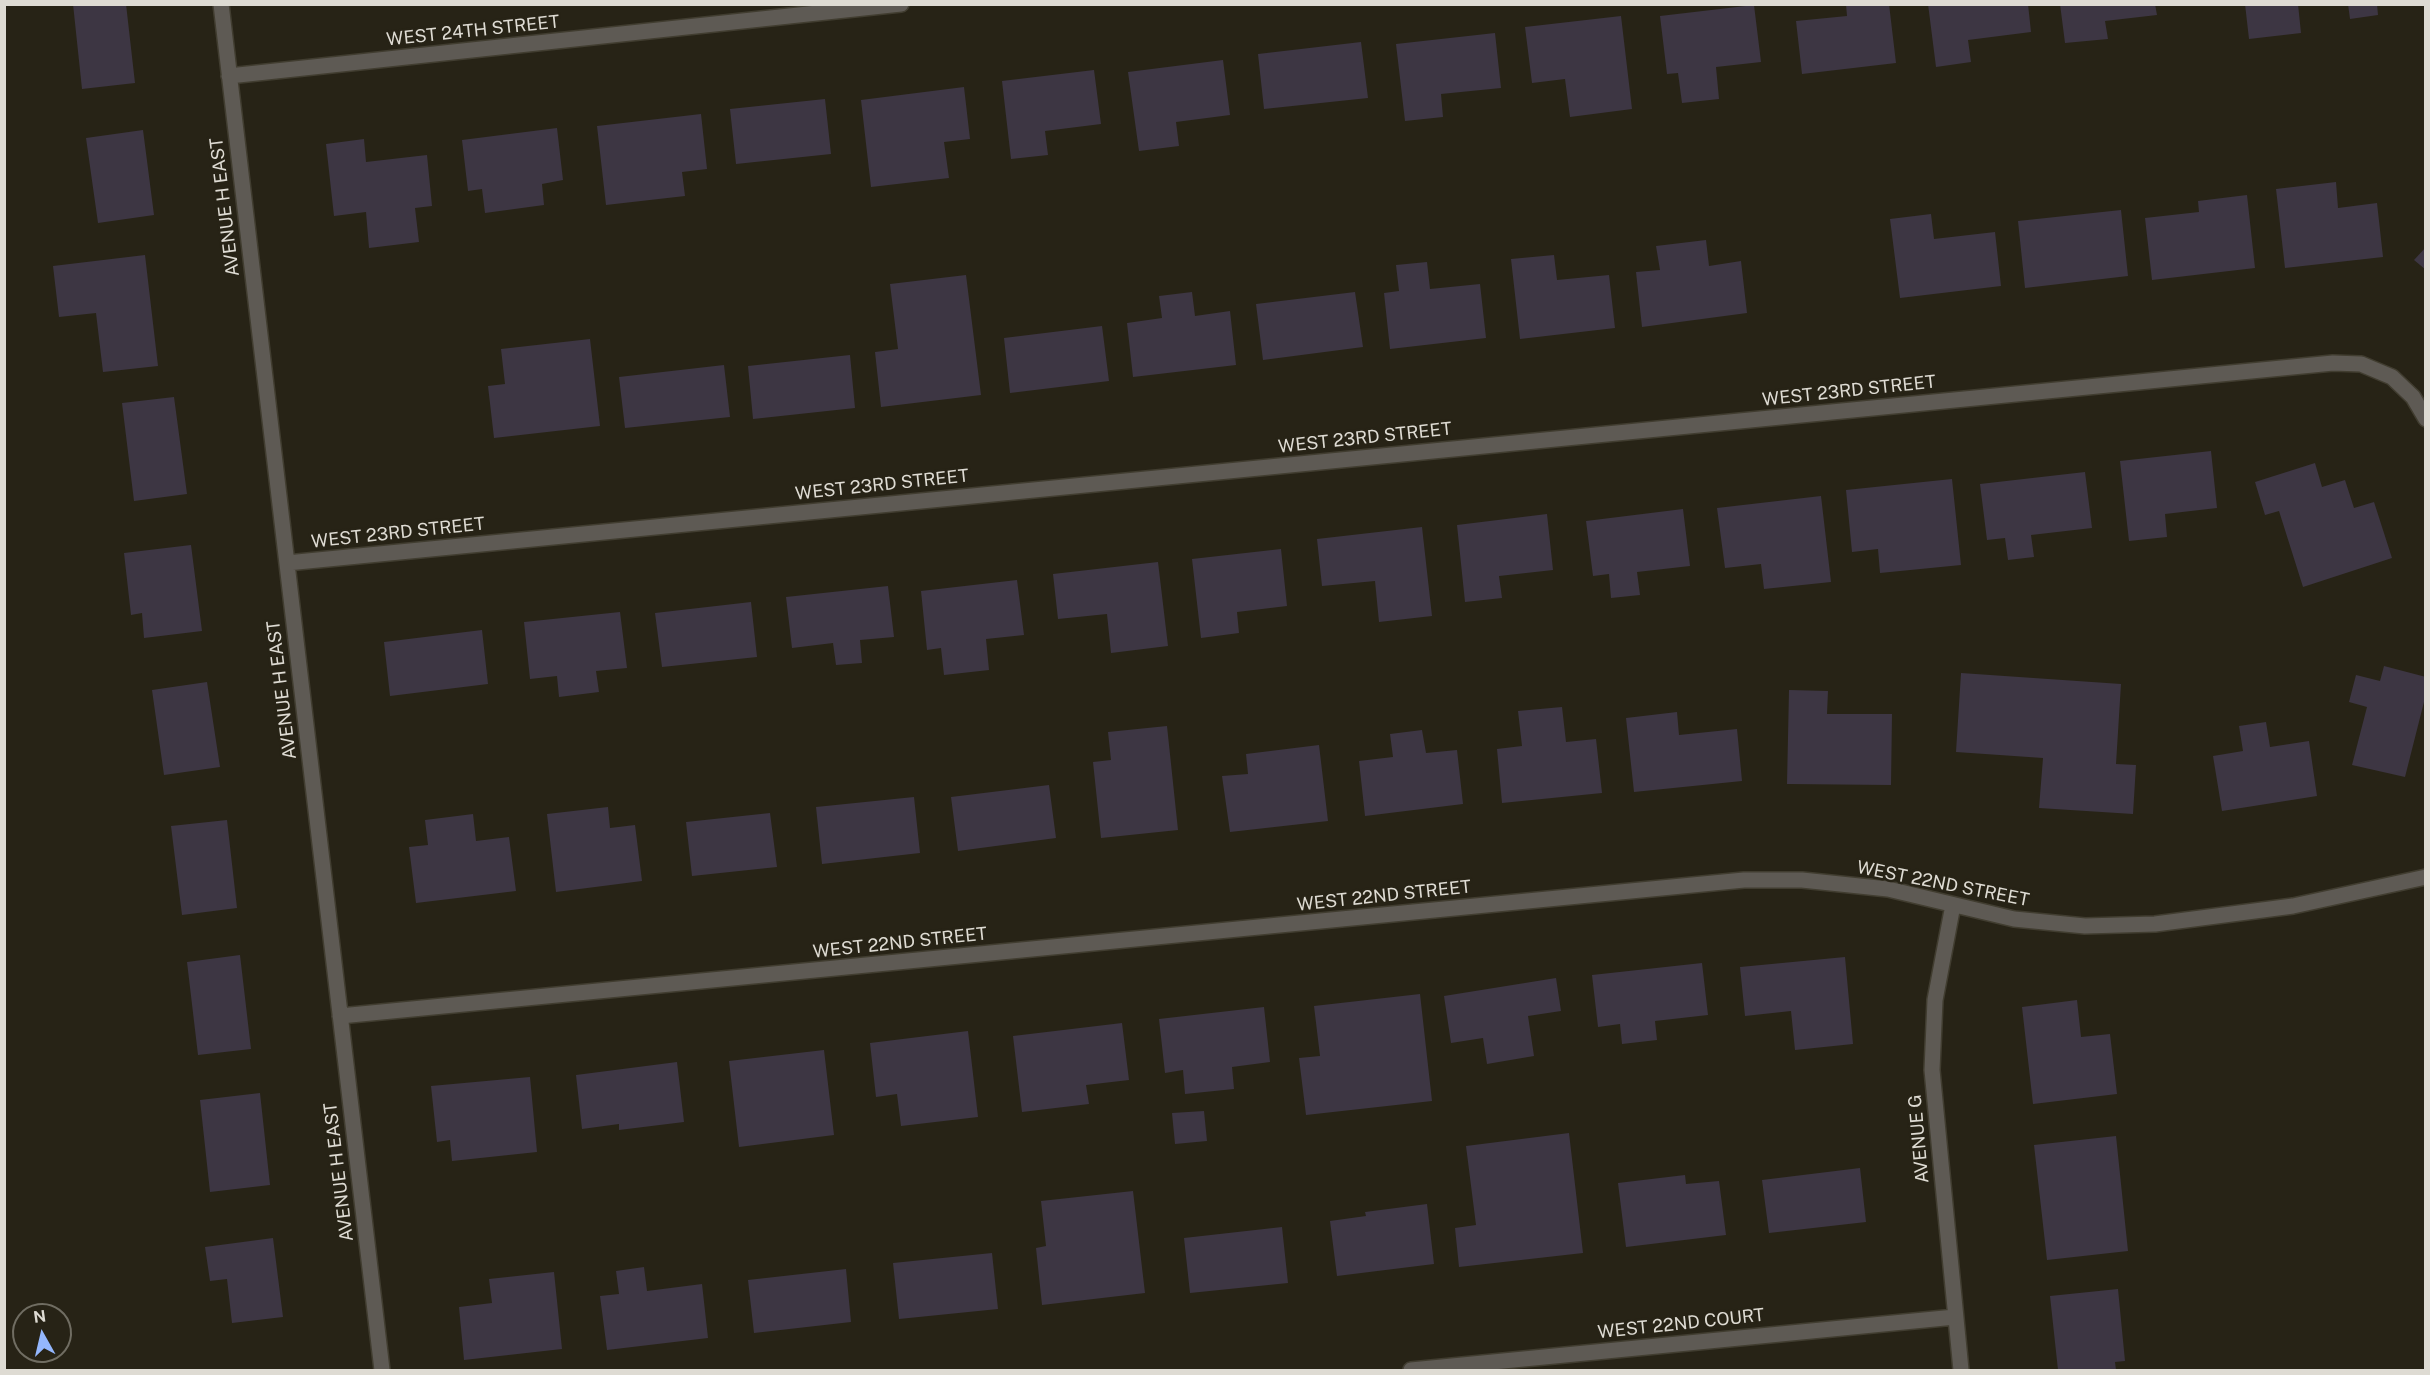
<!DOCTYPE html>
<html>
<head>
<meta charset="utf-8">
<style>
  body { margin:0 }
  #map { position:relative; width:2430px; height:1375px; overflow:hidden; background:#272316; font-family:"Public Sans",sans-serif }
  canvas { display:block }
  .frame { position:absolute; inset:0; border:6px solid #dedbd3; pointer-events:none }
  .north { position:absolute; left:12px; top:1303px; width:60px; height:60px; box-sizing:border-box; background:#272316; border:2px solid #706d62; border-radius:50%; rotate:352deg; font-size:16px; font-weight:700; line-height:24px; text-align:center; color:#dedbd3 }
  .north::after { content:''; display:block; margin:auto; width:21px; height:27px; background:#94b7fd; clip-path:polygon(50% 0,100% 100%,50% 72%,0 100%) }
</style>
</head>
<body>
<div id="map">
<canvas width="2430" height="1375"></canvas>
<div class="frame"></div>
<div class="north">N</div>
</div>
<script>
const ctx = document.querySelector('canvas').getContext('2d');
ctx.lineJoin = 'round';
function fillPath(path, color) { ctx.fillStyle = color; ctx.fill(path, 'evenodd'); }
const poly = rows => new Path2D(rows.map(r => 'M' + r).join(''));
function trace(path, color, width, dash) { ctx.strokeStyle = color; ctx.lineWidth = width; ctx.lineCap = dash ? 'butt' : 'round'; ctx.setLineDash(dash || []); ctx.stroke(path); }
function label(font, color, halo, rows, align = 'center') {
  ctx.font = font + ' "Public Sans",sans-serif'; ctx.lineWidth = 5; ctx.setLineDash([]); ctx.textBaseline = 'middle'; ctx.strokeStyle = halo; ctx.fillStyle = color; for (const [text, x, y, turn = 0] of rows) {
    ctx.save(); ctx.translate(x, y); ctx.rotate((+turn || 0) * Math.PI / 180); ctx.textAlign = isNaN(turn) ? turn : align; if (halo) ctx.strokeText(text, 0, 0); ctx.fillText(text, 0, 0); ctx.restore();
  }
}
fillPath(poly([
  [73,4,126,4,135,83,82,89],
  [1846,4,1889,4,1896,63,1802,74,1796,21,1847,16],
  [1928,4,2028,4,2031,32,1968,40,1971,62,1936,67],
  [2060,4,2155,4,2157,15,2105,21,2108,39,2065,43],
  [2245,4,2298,4,2301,33,2249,39],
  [2348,4,2377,4,2378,15,2350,19],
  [1754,5,1761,62,1716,67,1719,99,1682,103,1678,73,1667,74,1660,16],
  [1621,16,1632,109,1570,117,1565,79,1532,83,1525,27],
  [1495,33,1501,88,1441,94,1443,117,1405,121,1396,44],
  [1361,42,1368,98,1264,109,1258,54],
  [1223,60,1230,115,1176,122,1179,146,1139,151,1128,72],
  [1094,70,1101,124,1045,131,1048,155,1011,159,1002,81],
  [964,87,970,139,944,142,949,178,871,187,861,100],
  [825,99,831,154,736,164,730,109],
  [701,114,707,169,682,172,685,196,606,205,597,126],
  [557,128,563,180,542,184,544,205,485,213,482,189,468,191,462,140],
  [143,130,154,215,98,223,86,138],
  [364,139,366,162,427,155,432,206,415,208,419,242,369,248,366,212,334,216,326,144],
  [2336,182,2338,208,2377,203,2383,257,2285,268,2276,189],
  [2247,195,2255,268,2152,280,2145,218,2199,212,2198,201],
  [2121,210,2128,276,2025,288,2018,221],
  [1931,214,1934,239,1995,232,2001,286,1900,298,1890,219],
  [1706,240,1709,266,1741,261,1747,313,1642,327,1636,272,1660,270,1656,246],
  [2426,247,2426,270,2414,260],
  [145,255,158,366,103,372,96,313,59,317,53,266],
  [1554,255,1557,280,1609,275,1615,328,1520,339,1511,259],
  [1427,262,1430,289,1480,284,1486,338,1390,349,1384,293,1399,291,1396,265],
  [966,275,981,395,881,407,875,352,898,349,890,284],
  [1192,292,1195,316,1230,311,1236,365,1133,377,1127,323,1162,318,1159,296],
  [1355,292,1363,347,1263,360,1256,304],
  [1102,326,1109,381,1010,393,1004,338],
  [590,339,600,426,494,438,488,386,505,384,501,349],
  [850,355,855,408,753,419,748,366],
  [724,365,730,417,625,428,619,377],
  [174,397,187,494,134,501,122,403],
  [2211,451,2217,508,2165,514,2167,537,2129,541,2120,461],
  [2315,463,2322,487,2345,480,2354,508,2374,502,2392,558,2303,587,2279,511,2265,515,2255,482],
  [2085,472,2092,528,2031,535,2034,557,2008,560,2005,538,1987,540,1980,484],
  [1952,479,1961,565,1880,573,1878,549,1852,552,1846,490],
  [1821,496,1831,582,1764,589,1761,564,1725,568,1717,508],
  [1683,509,1690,566,1637,572,1640,595,1611,598,1609,574,1593,576,1586,521],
  [1547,514,1553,570,1499,576,1502,598,1465,602,1457,525],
  [1422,527,1432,616,1379,622,1375,581,1322,586,1317,539],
  [191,545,202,631,144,638,142,613,131,615,124,553],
  [1281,549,1287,606,1237,612,1239,633,1201,638,1192,559],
  [1158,562,1168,646,1111,653,1107,614,1058,619,1053,574],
  [1017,580,1024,635,986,639,989,670,944,675,941,648,927,650,921,591],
  [888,586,894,637,860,640,862,663,836,665,833,643,792,648,786,597],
  [751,602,757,657,662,667,655,613],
  [620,612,627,668,596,671,599,692,559,697,557,676,530,679,524,622],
  [482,630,488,684,390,696,384,642],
  [2384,666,2426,677,2426,694,2405,777,2352,765,2367,707,2349,702,2356,675,2380,681],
  [1961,673,2121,684,2116,764,2136,765,2133,814,2039,808,2043,758,1956,752],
  [207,682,220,767,164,775,152,690],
  [1789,690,1828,691,1827,714,1892,714,1891,785,1787,784],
  [1562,707,1566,742,1596,739,1602,793,1502,803,1497,749,1522,746,1518,711],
  [1677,712,1679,735,1737,729,1742,781,1634,792,1626,718],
  [2266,722,2270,747,2309,741,2317,796,2222,811,2213,756,2243,751,2239,726],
  [1167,726,1178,830,1101,838,1093,762,1111,760,1108,732],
  [1422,730,1426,753,1457,750,1463,804,1365,816,1359,761,1393,757,1390,734],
  [1319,745,1328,821,1230,832,1222,776,1248,774,1246,754],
  [1049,785,1056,838,958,851,951,797],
  [914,797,920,853,822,864,816,807],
  [608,807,610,828,635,825,642,881,556,892,547,814],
  [770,813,777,867,692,876,686,822],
  [473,814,476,841,509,837,516,891,416,903,409,847,428,845,425,820],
  [227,820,237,908,182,915,171,826],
  [240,955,251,1049,198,1055,187,962],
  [1845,957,1853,1044,1795,1050,1791,1011,1745,1016,1740,967],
  [1702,963,1708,1015,1655,1021,1657,1040,1622,1044,1620,1024,1598,1027,1592,975],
  [1556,978,1561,1011,1528,1016,1534,1056,1487,1064,1483,1038,1451,1043,1444,996],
  [1420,994,1432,1101,1306,1115,1299,1058,1320,1056,1314,1006],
  [2077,1000,2081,1037,2110,1034,2117,1094,2033,1104,2022,1007],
  [1264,1007,1270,1062,1232,1067,1234,1089,1185,1094,1183,1070,1165,1073,1159,1019],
  [1122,1023,1129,1080,1086,1085,1089,1104,1022,1112,1013,1036],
  [968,1031,978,1117,901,1126,897,1094,876,1097,870,1043],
  [824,1050,834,1135,739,1147,729,1061],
  [677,1062,684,1122,619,1130,619,1124,582,1129,576,1075],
  [530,1077,537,1152,452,1161,450,1140,437,1142,431,1086],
  [260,1093,270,1185,210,1192,200,1100],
  [1204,1111,1207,1141,1175,1144,1172,1113],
  [1569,1133,1583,1253,1459,1267,1455,1228,1476,1225,1466,1146],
  [2116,1136,2128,1251,2047,1260,2034,1145],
  [1860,1168,1866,1222,1769,1233,1762,1180],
  [1685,1175,1686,1184,1719,1181,1726,1235,1626,1247,1618,1183],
  [1133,1191,1145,1293,1042,1305,1036,1248,1046,1246,1041,1201],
  [1427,1204,1434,1264,1337,1276,1330,1221,1366,1216,1365,1212],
  [1282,1227,1288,1283,1190,1293,1184,1238],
  [273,1238,283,1317,232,1323,227,1279,210,1281,205,1247],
  [992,1253,998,1309,899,1319,893,1263],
  [644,1267,647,1291,702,1284,708,1338,607,1350,600,1296,619,1294,616,1271],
  [846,1269,851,1322,754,1333,748,1280],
  [554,1272,562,1349,464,1360,459,1307,492,1303,489,1279],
  [2118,1289,2125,1361,2115,1362,2116,1370,2058,1370,2050,1296]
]), '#3d3643');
const street = poly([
  [221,4,382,1370],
  [229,76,901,4],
  [287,563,2333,363,2361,364,2392,377,2413,397,2426,419],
  [1953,905,1935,1000,1932,1070,1961,1370],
  [340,1016,1744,880,1802,880,1888,889,2014,919,2085,926,2155,924,2293,906,2426,877],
  [1411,1370,1955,1317]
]);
trace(street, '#413d30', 18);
trace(street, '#5e5a54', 15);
label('18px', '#dedbd3', '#272316', [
  ["WEST 24TH STREET",473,31,-6],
  ["AVENUE H EAST",225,207,-97],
  ["WEST 23RD STREET",1849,391,-6],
  ["WEST 23RD STREET",1365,438,-6],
  ["WEST 23RD STREET",882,485,-6],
  ["WEST 23RD STREET",398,533,-6],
  ["AVENUE H EAST",282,690,-97],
  ["WEST 22ND STREET",1943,884,11],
  ["WEST 22ND STREET",1384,896,-6],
  ["WEST 22ND STREET",900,943,-6],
  ["AVENUE G",1919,1139,-95],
  ["AVENUE H EAST",339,1172,-97],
  ["WEST 22ND COURT",1681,1324,-6]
]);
</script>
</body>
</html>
